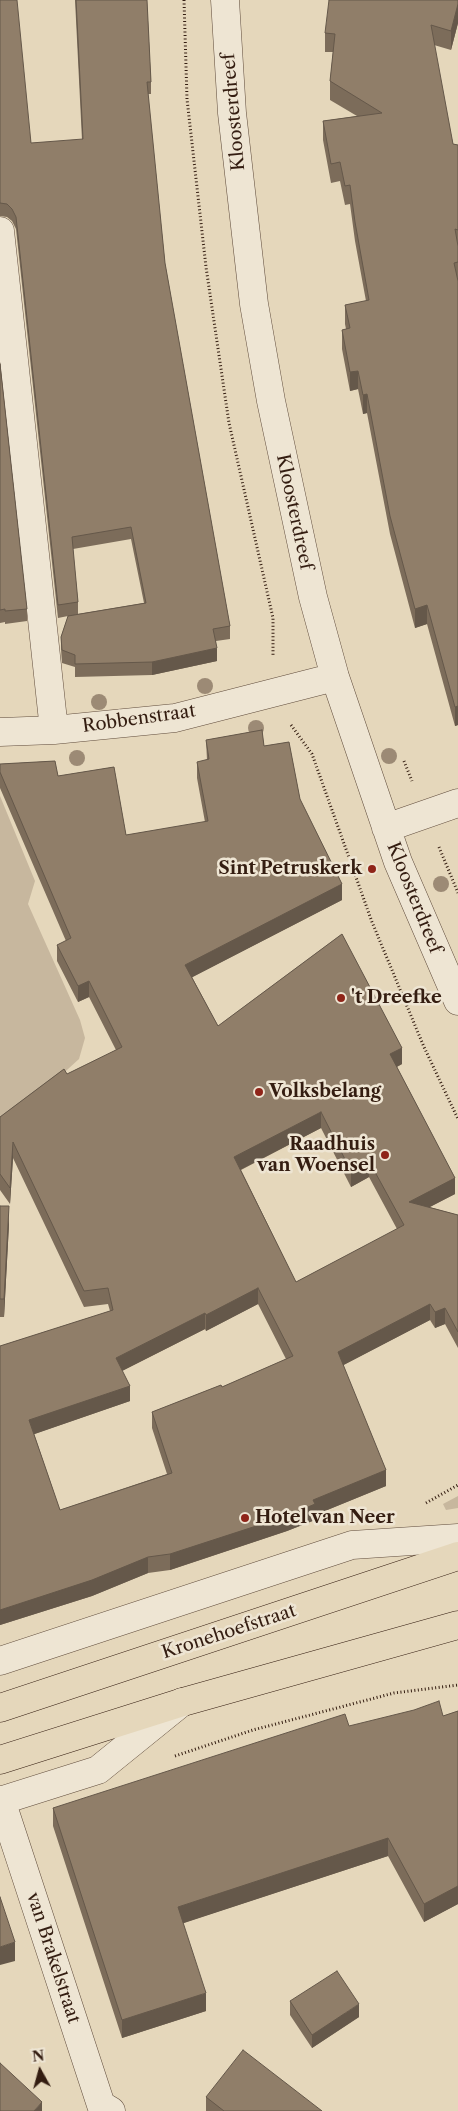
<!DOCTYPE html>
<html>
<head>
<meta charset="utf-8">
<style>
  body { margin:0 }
  #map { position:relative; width:458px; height:2111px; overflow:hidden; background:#e5d7bb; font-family:"Libre Caslon Text",serif }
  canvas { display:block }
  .north { position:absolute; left:15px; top:2046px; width:50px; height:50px; -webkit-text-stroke:4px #eee5d3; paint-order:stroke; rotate:353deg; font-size:14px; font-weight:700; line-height:20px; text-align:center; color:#341d11 }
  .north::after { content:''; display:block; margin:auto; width:18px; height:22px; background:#341d11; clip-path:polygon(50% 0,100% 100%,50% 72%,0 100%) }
</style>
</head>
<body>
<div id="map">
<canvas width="458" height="2111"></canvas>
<div class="north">N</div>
</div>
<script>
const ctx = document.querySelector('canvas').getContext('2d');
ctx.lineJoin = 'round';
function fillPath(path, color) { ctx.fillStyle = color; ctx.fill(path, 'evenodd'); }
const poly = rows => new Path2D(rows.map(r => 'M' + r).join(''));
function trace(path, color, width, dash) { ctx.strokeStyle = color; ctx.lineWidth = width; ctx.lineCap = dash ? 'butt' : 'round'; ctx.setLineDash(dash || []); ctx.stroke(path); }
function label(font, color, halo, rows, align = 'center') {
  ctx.font = font + ' "Libre Caslon Text",serif'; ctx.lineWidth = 5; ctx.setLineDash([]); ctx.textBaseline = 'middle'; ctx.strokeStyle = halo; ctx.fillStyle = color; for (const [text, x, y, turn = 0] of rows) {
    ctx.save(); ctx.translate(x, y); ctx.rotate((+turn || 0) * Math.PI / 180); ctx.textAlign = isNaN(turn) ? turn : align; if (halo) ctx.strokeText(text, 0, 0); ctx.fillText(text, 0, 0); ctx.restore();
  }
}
fillPath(poly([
  [0,796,35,881,28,904,80,1020,85,1038,79,1059,35,1099,0,1119],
  [458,1496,458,1508,446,1510,443,1504]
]), '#c7b79e');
const minor = poly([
  [225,0,232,113,254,304,271,401,313,597,335,677,398,862,458,1001],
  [0,231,54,730],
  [0,732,54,730,175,718,335,677],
  [386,828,458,803],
  [0,1661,352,1545,458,1538],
  [1,1800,101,2105,111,2111],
  [0,1801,98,1770,182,1702]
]);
const major = poly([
  [0,1708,458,1556],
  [0,1760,183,1702,458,1625]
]);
trace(minor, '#604c3c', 29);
trace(major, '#341d11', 29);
trace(poly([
  [184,0,187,99,206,267,229,423,273,618,273,656],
  [291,725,312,754,372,922,424,1047,458,1119],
  [404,761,412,781],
  [439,847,458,893],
  [426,1503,458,1485],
  [175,1756,253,1730,394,1693,458,1685]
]), '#341d11', 3, [1, 2.5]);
trace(minor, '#eee5d3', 28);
trace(major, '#e5d7bb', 28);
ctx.fillStyle = '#9c8a75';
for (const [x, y] of [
  [205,686],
  [99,702],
  [256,728],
  [389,756],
  [77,758],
  [441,884]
]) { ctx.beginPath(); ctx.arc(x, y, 8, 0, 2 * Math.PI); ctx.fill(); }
fillPath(poly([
  [0,0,31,143,82,140,75,0,147,0,151,82,151,94,148,94,165,263,230,626,230,639,216,641,217,661,152,675,75,677,75,667,62,663,61,649,61,637,68,616,58,618,16,229,12,221,7,217,0,216],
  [131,539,144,603,78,614,78,602,73,549],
  [458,0,458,23,451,50,434,45,453,144,458,145,458,725,455,726,427,624,415,628,390,534,367,413,363,414,358,389,350,391,342,349,342,330,346,329,345,324,345,305,366,301,355,241,350,204,345,205,340,181,331,183,323,140,323,121,357,116,330,100,330,81,333,52,325,52,325,33],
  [0,364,27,609,27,621,5,624,5,622,0,623],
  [262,730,264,746,289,742,300,799,342,884,342,900,192,977,218,1026,342,934,402,1048,402,1064,397,1067,455,1178,455,1194,429,1207,458,1215,458,1348,445,1324,435,1328,430,1320,343,1365,386,1470,386,1486,315,1515,315,1520,287,1531,170,1570,148,1573,92,1596,0,1625,0,1346,110,1311,108,1304,84,1307,13,1158,10,1204,0,1190,0,1117,64,1069,67,1074,116,1050,89,997,78,1002,57,961,57,945,66,941,0,788,0,764,55,761,58,776,114,767,126,835,205,822,197,778,197,762,207,760,206,740],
  [321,1128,351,1187,369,1177,397,1229,296,1282,241,1170],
  [258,1304,286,1359,222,1387,221,1385,152,1412,152,1428,167,1474,60,1510,34,1434,130,1401,130,1386,122,1371,205,1329,206,1331],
  [0,1206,9,1224,4,1317,0,1317],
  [458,1711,458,1904,424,1922,388,1856,183,1923,206,2011,122,2038,53,1826,53,1808,349,1726,443,1716],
  [290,2001,359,2017,312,2048,290,2015],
  [206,2097,322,2111,206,2111]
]), '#7c6c5a');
fillPath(poly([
  [458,4,458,23,451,50,451,31],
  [358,371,358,389,350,391,350,372],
  [367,394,367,413,363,414,363,395],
  [427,605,427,624,415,628,415,609],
  [217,648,217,661,152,675,152,662],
  [458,706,458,725,455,726,455,707],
  [342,884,342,900,185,981,185,965],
  [89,981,89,997,78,1002,78,986],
  [402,1048,402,1064,390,1070,390,1054],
  [321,1112,321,1128,234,1173,234,1157],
  [13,1142,13,1158,10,1204,10,1188],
  [369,1161,369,1177,351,1187,351,1171],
  [455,1178,455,1194,409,1218,409,1202],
  [9,1206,9,1224,4,1317,4,1299],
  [258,1288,258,1304,206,1331,206,1315],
  [430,1304,430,1320,338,1368,338,1352],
  [445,1308,445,1324,435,1328,435,1312],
  [205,1313,205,1329,116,1374,116,1358],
  [130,1386,130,1401,29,1436,29,1420],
  [386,1470,386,1486,315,1515,315,1520,287,1531,170,1570,170,1554,313,1500],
  [148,1557,148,1573,92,1596,0,1625,0,1610],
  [388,1838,388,1856,178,1925,178,1907],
  [458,1886,458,1904,424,1922,424,1904],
  [15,1942,15,1961,0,1965,0,1947],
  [206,1993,206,2011,122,2038,122,2020],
  [359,2004,359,2017,312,2048,312,2035],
  [42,2102,42,2111,34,2111]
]), '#65584a');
const building = poly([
  [0,0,17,0,31,143,83,139,76,0,147,0,151,82,147,82,165,263,230,626,213,629,217,648,152,662,75,664,75,655,62,650,61,637,68,616,146,603,131,527,72,537,78,602,58,605,16,217,12,209,7,204,0,203,0,0],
  [329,0,458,0,458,4,451,31,431,25,453,144,458,145,458,230,455,229,458,246,458,262,454,263,458,281,458,706,455,707,427,605,415,609,390,516,367,394,363,395,358,371,350,372,342,330,350,328,345,305,369,300,355,222,350,185,345,186,340,162,331,164,323,121,382,113,330,81,335,34,325,33,329,0],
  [0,364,27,609,5,611,5,609,0,610,0,364],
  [262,730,264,746,289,742,300,799,342,884,185,965,218,1026,342,934,402,1048,390,1054,455,1178,409,1202,458,1215,458,1332,445,1308,435,1312,430,1304,338,1352,386,1470,313,1500,315,1504,287,1516,170,1554,148,1557,92,1580,0,1610,0,1346,113,1310,108,1288,84,1291,13,1142,10,1188,0,1174,0,1117,64,1069,67,1074,122,1047,89,981,78,986,57,945,71,938,0,772,0,764,55,761,58,776,114,767,126,835,208,821,197,762,209,759,206,740,262,730],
  [321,1112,351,1171,369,1161,404,1225,296,1282,234,1157,321,1112],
  [258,1288,293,1356,222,1387,221,1385,152,1412,172,1473,60,1510,29,1420,130,1386,116,1358,205,1313,206,1315,258,1288],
  [0,1206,9,1206,4,1299,0,1299,0,1206],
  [439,1701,443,1716,458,1711,458,1886,424,1904,388,1838,178,1907,206,1993,122,2020,53,1808,345,1714,349,1726,414,1710,439,1701],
  [0,1897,15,1942,0,1947,0,1897],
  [337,1971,359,2004,312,2035,290,2001,337,1971],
  [243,2050,322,2111,224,2111,206,2097,243,2050],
  [0,2063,42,2102,34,2111,0,2111,0,2063]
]);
fillPath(building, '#907e69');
trace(building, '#65584a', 1);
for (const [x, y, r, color] of [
  [372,869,5,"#8f2418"],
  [341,998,5,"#8f2418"],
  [259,1092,5,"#8f2418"],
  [385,1155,5,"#8f2418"],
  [245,1518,5,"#8f2418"]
]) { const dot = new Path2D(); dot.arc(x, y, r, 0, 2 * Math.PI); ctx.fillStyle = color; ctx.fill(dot); trace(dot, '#eee5d3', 2); }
label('18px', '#341d11', '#eee5d3', [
  ["Kloosterdreef",234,112,-95],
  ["Kloosterdreef",294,512,78],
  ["Robbenstraat",139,719,-8],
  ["Kloosterdreef",414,898,68],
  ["Kronehoefstraat",229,1632,-18],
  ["van Brakelstraat",53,1958,72]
]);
label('bold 18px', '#341d11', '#eee5d3', [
  ["Sint Petruskerk",362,869,"right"],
  ["'t Dreefke",351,998],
  ["Volksbelang",269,1092],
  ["Raadhuis",375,1145,"right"],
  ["van Woensel",375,1166,"right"],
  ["Hotel van Neer",255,1518]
], 'left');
</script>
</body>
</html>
